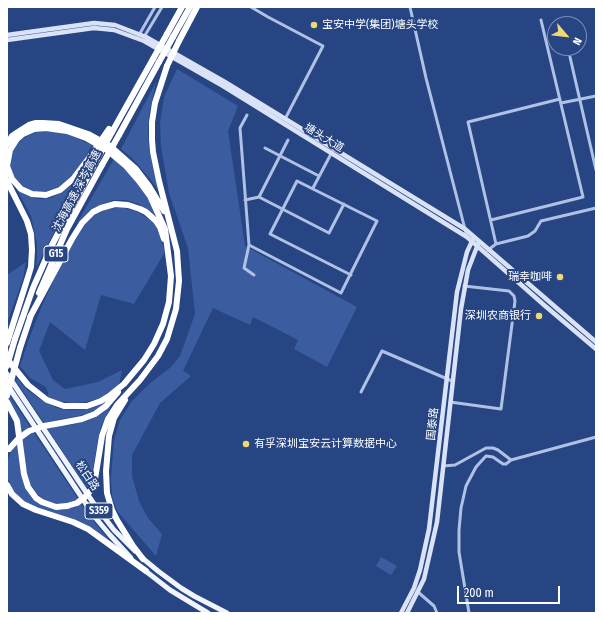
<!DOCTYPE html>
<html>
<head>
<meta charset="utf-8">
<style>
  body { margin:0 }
  #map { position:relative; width:603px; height:620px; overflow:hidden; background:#274582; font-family:"Fira Sans Condensed",sans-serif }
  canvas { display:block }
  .frame { position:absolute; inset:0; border:8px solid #fff; pointer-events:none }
  .north { position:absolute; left:547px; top:16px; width:40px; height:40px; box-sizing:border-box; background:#274582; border:1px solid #7d8fb4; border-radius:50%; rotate:118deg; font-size:11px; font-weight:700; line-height:16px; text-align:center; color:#fff }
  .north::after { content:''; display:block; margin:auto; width:14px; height:18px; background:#efd975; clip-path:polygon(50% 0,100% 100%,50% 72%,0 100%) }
  .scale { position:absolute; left:457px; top:586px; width:103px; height:18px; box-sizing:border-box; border:2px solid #fff; border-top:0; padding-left:5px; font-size:12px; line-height:14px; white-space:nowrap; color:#fff; -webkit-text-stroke:3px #274582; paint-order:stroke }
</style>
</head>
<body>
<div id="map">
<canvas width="603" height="620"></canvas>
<div class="frame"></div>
<div class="north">N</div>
<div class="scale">200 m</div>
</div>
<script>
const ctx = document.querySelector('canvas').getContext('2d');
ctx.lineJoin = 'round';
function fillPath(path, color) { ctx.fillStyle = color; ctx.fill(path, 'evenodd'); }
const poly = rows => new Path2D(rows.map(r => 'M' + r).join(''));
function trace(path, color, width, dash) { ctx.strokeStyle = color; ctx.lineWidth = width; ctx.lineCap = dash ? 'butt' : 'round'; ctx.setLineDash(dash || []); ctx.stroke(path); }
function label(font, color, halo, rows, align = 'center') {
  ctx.font = font + ' "Fira Sans Condensed","Noto Sans SC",sans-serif'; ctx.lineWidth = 4; ctx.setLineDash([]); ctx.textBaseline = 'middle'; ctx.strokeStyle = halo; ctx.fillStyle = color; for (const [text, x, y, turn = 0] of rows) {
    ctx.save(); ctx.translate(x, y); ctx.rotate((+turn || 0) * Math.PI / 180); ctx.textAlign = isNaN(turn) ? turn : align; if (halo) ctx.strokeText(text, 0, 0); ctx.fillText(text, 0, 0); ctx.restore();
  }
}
fillPath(poly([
  [177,69,238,106,228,131,245,246,357,307,327,367,294,349,298,340,253,317,250,325,213,308,183,371,191,376,160,403,132,455,132,476,139,501,148,518,162,534,156,556,117,511,112,496,111,478,114,440,120,420,132,401,148,385,171,367,180,356,195,314,188,248,169,193,161,146,160,124,164,97],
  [156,82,149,115,148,134,149,150,158,190,150,179,133,159,121,149],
  [46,130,67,134,92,145,82,163,71,177,58,187,46,192,33,191,23,186,14,177,10,165,12,151,19,141,35,132],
  [114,159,129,173,145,193,151,205,156,217,139,204,125,200,113,200,93,208,77,223],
  [83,176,36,268,37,257,37,244,31,216,16,188,28,196,40,199,51,198,73,185],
  [121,207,138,212,154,223,157,228,165,252,134,304,101,295,85,350,50,322,39,351,53,380,65,389,98,382,122,370,119,385,100,398,86,402,72,403,55,400,48,397,48,393,46,387,30,378,20,366,29,339,41,308,55,277,69,249,84,225,95,215,102,211,115,208],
  [26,262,23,279,7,323,7,275],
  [17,378,25,388,38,398,57,408,72,410,88,409,106,402,99,408,87,414,44,423,16,381],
  [7,392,78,499,67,504,57,504,44,500,34,490,30,485,27,474,19,421,14,408,7,397],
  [111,406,101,426,97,444,92,476,87,488,47,428,71,425,89,420,102,414],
  [17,443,22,475,41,504,48,507,62,510,75,507,81,504,99,528,116,548,101,535,85,524,37,508,24,502,15,493,11,488,7,476,7,463,11,451],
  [381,557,397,566,391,575,376,566]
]), '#3b5d9f');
trace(poly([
  [251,7,268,17,323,46,285,119],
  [410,7,426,78,467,237],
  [139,35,155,7],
  [144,37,162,7],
  [570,57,596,170],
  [561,103,596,96],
  [247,115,240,128,249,245,244,268,254,275],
  [265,148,319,176],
  [313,188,332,152],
  [259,197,288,140],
  [245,200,259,197,329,233,344,204],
  [491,220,583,197,541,20],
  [496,244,468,122,560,99],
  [249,245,341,293,377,221,297,181,270,234,351,275],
  [488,250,496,244,528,236,535,231,541,221,596,208],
  [361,392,382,351,452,381],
  [450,402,501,409,515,301,514,296,509,291,464,286],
  [443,466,455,465,486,448,493,448,498,450,511,460,596,437],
  [418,592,434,606,437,613],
  [469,613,459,552,459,530,461,508,466,486,476,467,486,456,493,457,503,464,506,464,511,460]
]), '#afc2e6', 3);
trace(poly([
  [7,35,94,23,115,25,146,37,225,82,465,229,596,342],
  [7,40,94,28,114,30,144,41,223,86,467,237,544,305,596,349],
  [401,613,414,588,420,570,429,529,457,292,467,252,473,239],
  [407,613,424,579,437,522,461,309,468,270,478,244]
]), '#d9e2f6', 4.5);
trace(poly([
  [7,374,94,504,114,530,135,551],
  [8,386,94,516,109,534,131,558],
  [141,557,158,571,181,588,194,596,227,613],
  [143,569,170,590,208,613]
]), '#f0f4fd', 5);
trace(poly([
  [167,34,182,7],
  [173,37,190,7],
  [179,41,197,7],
  [112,132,153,59],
  [119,135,159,62],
  [7,144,12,136,18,132,29,125,36,123,43,123,59,124,88,134,110,146,136,169,149,186,164,211],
  [7,181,27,221,31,234,32,250,31,267,28,277,7,343],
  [39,293,67,229,102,165],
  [30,317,72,239,82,223,93,212,101,208,115,204,128,205,140,209,146,212,156,221,160,227,164,239],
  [15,339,33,288,52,245,96,161],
  [20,348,31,315],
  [7,359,28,385,47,400,64,406,87,406,101,401,109,396,124,384,144,360,154,344,163,324,169,302,171,276,165,229,150,196,139,181,126,166,107,150,86,138,67,131,46,128,34,129,23,134,17,139,10,150,7,166,12,179,21,189,32,194,46,195,60,190,73,179,89,158],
  [125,400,114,418,109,436,106,471,107,493,112,510,117,520,133,546,143,559],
  [7,402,17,421,24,474,28,487,36,498,42,502,56,507,67,506],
  [61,423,82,419,95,414,106,406,118,392],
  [95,479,102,436,108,419,117,405,140,380,158,356,167,339,176,309,179,281,177,251,159,181,153,152,152,140,152,122,155,103,167,66],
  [7,485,12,494,23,504,36,510,73,522,88,529,146,571]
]), '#fff', 6);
trace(poly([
  [153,59,167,34],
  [159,62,173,37],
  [167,66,179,41],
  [89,158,109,129],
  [96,161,112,132],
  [102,165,119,135],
  [7,366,15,339],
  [7,396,20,348],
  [9,449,18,439,29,431,44,426,61,423],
  [67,506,77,503,85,497,91,490,95,479]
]), '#fff', 6);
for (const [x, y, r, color] of [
  [314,25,4,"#efd975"],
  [560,277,4,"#efd975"],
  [539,316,4,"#efd975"],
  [246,444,4,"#efd975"]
]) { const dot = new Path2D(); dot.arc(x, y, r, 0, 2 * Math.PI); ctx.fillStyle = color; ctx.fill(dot); trace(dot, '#274582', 1.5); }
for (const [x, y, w] of [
  [56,254,24],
  [99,511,28]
]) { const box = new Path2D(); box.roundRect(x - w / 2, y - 8, w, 16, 3); ctx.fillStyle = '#274582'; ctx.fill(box); trace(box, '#fff', 1); }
label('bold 10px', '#fff', null, [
  ["G15",56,254],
  ["S359",99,511]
]);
label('11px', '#fff', '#274582', [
  ["宝安中学(集团)塘头学校",322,25],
  ["瑞幸咖啡",552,277,"right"],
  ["深圳农商银行",531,316,"right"],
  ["有孚深圳宝安云计算数据中心",254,444]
], 'left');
label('11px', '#fff', '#274582', [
  ["塘头大道",324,138,31],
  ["沈海高速 深岑高速",77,191,-62],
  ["国泰路",433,424,-84],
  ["松白路",87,476,56]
]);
</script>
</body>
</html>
